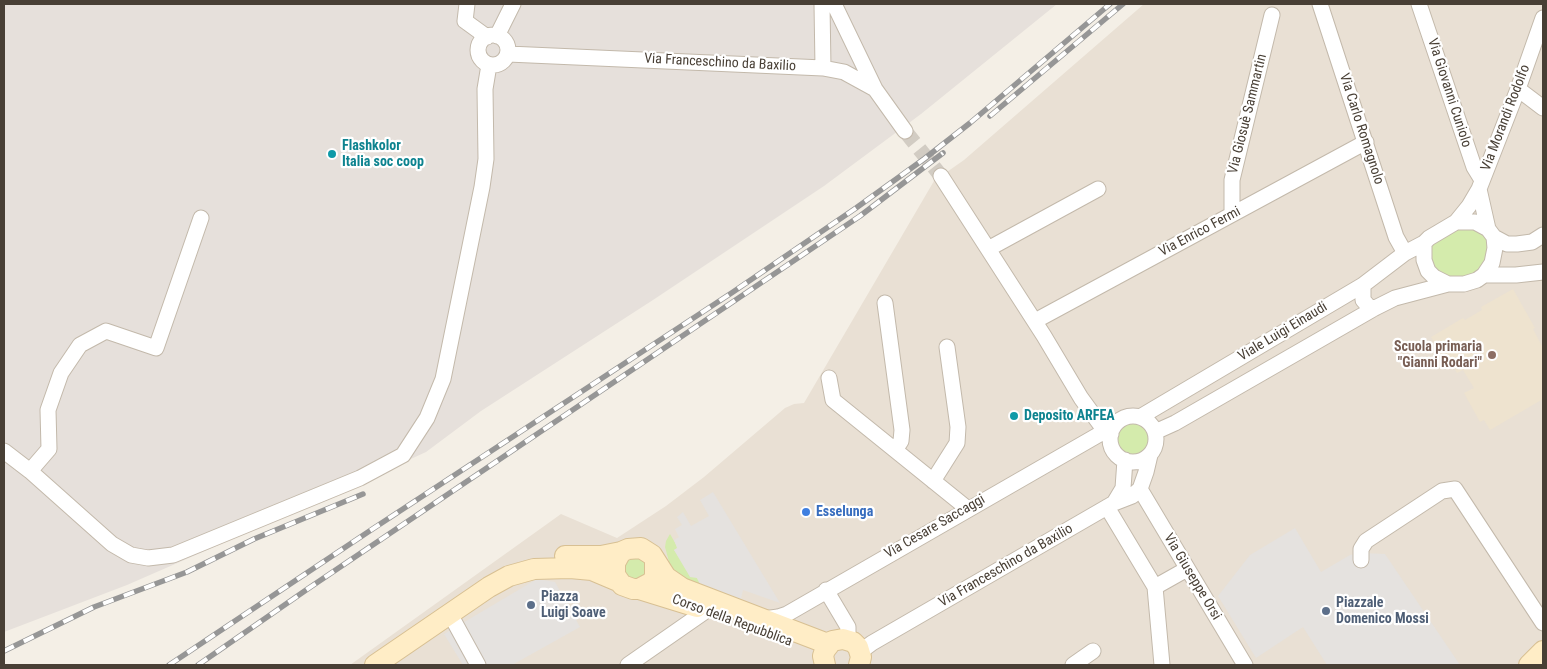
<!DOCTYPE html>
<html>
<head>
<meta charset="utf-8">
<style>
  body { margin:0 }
  #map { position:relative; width:1547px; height:669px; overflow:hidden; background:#f4efe6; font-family:"Roboto Condensed",sans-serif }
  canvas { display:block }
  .frame { position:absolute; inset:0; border:5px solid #483f35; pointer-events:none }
</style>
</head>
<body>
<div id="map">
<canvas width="1547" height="669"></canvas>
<div class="frame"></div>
</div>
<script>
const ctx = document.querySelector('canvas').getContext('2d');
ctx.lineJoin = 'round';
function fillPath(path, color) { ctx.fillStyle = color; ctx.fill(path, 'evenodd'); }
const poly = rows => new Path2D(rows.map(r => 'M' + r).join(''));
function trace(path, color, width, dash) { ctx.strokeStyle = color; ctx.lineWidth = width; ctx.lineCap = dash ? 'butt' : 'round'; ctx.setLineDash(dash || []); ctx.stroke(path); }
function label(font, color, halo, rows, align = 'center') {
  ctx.font = font + ' "Roboto Condensed",sans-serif'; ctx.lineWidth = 4.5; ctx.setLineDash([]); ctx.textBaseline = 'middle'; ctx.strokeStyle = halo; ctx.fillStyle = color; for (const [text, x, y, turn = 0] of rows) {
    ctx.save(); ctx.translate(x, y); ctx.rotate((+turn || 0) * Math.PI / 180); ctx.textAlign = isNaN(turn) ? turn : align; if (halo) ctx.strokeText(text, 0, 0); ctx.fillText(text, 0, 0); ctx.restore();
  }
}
fillPath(poly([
  [1144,4,1543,4,1543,665,350,665,561,514,617,538,666,506,704,477,785,408,794,404,804,403,934,181,964,160]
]), '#e9e0d4');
fillPath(poly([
  [4,4,1057,4,921,114,824,186,653,300,481,411,426,452,324,499,127,585,4,632]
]), '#e6e0db');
fillPath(poly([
  [1513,289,1535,328,1533,329,1543,348,1543,399,1490,430,1484,420,1480,422,1464,393,1474,388,1463,370,1457,373,1451,363,1447,364,1431,337,1463,318,1465,320,1482,310,1481,307]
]), '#eee3cf');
fillPath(poly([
  [1458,229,1473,229,1484,234,1487,239,1488,248,1486,260,1479,270,1474,274,1463,277,1450,277,1438,272,1431,259,1431,246,1433,243],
  '1116 439a17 17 0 1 1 34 0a17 17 0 1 1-34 0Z',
  [670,534,678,548,674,550,697,578,701,586,692,583,671,569,665,547,666,541],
  [630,558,643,558,649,569,640,582,625,577,624,564]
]), '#d4ebac');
fillPath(poly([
  [713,492,780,603,743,590,740,602,701,586,697,578,690,577,674,550,677,548,674,540,679,537,675,529,682,525,677,517,683,512,691,526,709,516,700,500],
  [1295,528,1321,572,1350,555,1362,553,1385,554,1460,665,1327,665,1303,627,1256,658,1218,596,1250,555],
  [537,579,555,582,580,627,512,665,463,665,444,634]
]), '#e5e2df');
trace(poly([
  [905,131,941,176]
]), '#d2ccc3', 15, [15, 8]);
const street = poly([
  [467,4,465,21,487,37],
  [822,4,823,68],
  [834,4,875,89],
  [1320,4,1396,237,1405,253],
  [1419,4,1474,167,1482,180],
  '478 50a15 15 0 1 1 30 0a15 15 0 1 1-30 0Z',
  [497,36,513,4],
  [508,54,823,68,844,72,875,89,905,131],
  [1518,89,1543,108],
  [941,176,1044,336,1081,398,1105,431,1111,434],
  [1479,189,1488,229],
  [1232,214,1232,180,1272,15],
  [1456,222,1475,222,1488,229,1494,237,1495,248,1492,263,1484,275,1477,280,1464,284,1448,284,1434,277,1428,271,1424,260,1424,243,1429,238,1456,222,1469,206,1479,189,1518,89,1543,18],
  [1494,237,1507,244,1517,244,1532,242,1543,235],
  [988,249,1098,189],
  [1484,275,1516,275,1543,272],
  [1363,285,1363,300,1369,307,1375,308],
  [885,303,902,430,901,441,895,450],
  [1035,321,1366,142],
  [829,378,833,400,968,509],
  '1110 439a23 23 0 1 1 46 0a23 23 0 1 1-46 0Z',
  [1140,417,1363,285,1405,253,1424,243],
  [1155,432,1175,423,1375,308,1395,298,1448,284],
  [4,451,30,471,112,544,131,555,148,558,173,555,360,478,403,455,427,418,443,379,482,187,486,159,485,89,489,65],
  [30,471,49,449,48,410,61,373,80,345,106,331,156,348,201,218],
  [933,481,957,443,958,427,947,347],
  [1140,489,1245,665],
  [1114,503,1132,496,1140,489,1146,472,1150,455],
  [1107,507,1155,587],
  [1361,560,1361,549,1366,541,1442,491,1455,489,1543,623],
  [826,590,848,627,848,639],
  [450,614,478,665],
  [764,619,778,617,787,614,1105,431],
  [860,652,872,643,1114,503,1123,488,1125,460],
  [628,665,707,610],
  [1073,665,1093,651],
  [1162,665,1155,587,1187,569]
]);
const secondary = poly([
  [565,556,601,556,621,552],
  [655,561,655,576,652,582,639,589,633,589,622,585,615,575,615,563,621,552,628,549,641,548,652,555,666,577,682,588,828,644],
  [639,589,697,607],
  [375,665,489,587,509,576,534,569,570,568,592,570,618,581],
  [825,665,823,656,825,650,832,641,843,639,853,642,858,647,861,657,859,665],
  [1529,665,1543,651]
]);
trace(street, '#c3b9ab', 17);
trace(secondary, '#d8c093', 22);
trace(street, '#fff', 15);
trace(secondary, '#ffedc6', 20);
const rail = poly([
  [990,116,1123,4],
  [4,651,94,607,187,572,254,539,363,494],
  [169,665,371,530,733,292,856,208,924,159,970,123,1110,4],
  [198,665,309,588,860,216,943,153]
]);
trace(rail, '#969696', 5.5);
trace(rail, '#fff', 4, [11]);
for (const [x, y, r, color] of [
  [332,154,5,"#0f9aa8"],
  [1492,355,5,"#8d6e63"],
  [1014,416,5,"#0f9aa8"],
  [806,512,5,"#3f7fe0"],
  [531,605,5,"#5c6f8a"],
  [1326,611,5,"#5c6f8a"]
]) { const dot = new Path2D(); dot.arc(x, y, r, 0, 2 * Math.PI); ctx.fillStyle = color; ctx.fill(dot); trace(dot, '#fff', 2); }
label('14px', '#483f35', '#fff', [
  ["Via Franceschino da Baxilio",720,63,3],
  ["Via Giovanni Cuniolo",1449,93,72],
  ["Via Giosuè Sammartin",1248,114,-76],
  ["Via Morandi Rodolfo",1506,118,-69],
  ["Via Carlo Romagnolo",1361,129,72],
  ["Via Enrico Fermi",1200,232,-28],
  ["Viale Luigi Einaudi",1283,332,-31],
  ["Via Cesare Saccaggi",935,527,-30],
  ["Via Franceschino da Baxilio",1006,566,-30],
  ["Via Giuseppe Orsi",1192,577,59],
  ["Corso della Repubblica",732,621,20]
]);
label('bold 14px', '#0d838f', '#fff', [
  ["Flashkolor",342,146],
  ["Italia soc coop",342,162],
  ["Deposito ARFEA",1024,416]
], 'left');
label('bold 14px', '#785e54', '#fff', [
  ["Scuola primaria",1482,347],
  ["\"Gianni Rodari\"",1482,363]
], 'right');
label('bold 14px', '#366cbe', '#fff', [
  ["Esselunga",816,512]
], 'left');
label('bold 14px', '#4e5e75', '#fff', [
  ["Piazza",541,597],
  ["Luigi Soave",541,613],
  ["Piazzale",1336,603],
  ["Domenico Mossi",1336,619]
], 'left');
</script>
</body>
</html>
